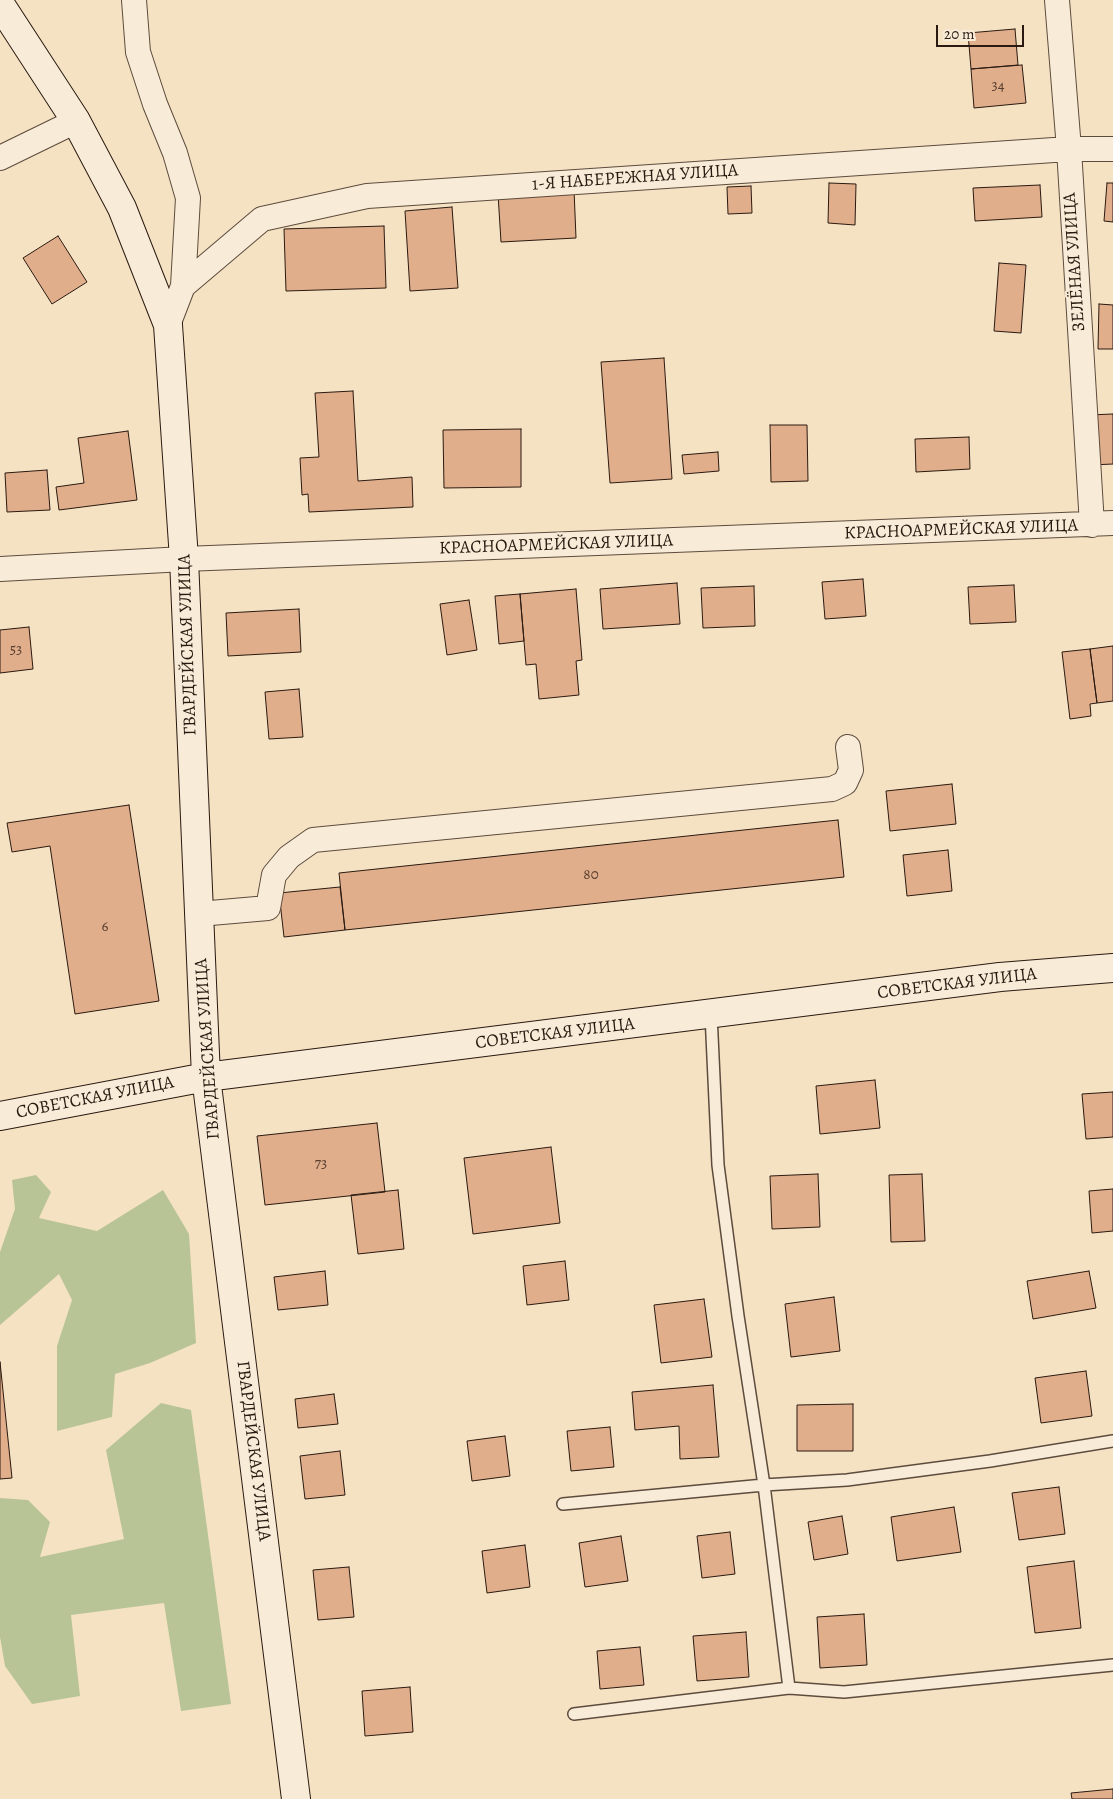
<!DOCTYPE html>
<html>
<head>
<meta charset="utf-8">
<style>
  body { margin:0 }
  #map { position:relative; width:1113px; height:1799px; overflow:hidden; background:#f5e2c3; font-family:Alegreya,serif }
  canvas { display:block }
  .scale { position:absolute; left:936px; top:25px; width:88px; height:22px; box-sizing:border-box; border:2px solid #2a1910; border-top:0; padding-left:6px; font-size:15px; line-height:18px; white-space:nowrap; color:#2a1910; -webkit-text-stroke:4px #f8ecd8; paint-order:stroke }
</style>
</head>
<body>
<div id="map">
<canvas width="1113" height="1799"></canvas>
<div class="scale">20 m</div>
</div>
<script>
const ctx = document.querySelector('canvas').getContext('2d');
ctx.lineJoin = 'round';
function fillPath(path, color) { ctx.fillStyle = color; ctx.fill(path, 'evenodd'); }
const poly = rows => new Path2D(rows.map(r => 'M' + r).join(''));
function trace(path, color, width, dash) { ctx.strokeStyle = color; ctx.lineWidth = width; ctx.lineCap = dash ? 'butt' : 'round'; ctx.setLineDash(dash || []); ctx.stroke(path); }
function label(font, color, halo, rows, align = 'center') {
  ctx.font = font + ' Alegreya,serif'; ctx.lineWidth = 4; ctx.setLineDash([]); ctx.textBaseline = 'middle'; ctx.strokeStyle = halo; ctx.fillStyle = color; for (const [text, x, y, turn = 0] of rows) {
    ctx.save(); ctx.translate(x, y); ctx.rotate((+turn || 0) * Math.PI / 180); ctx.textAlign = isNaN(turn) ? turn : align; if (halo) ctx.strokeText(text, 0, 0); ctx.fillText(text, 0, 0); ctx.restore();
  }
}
fillPath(poly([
  [36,1175,51,1192,39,1218,97,1231,163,1190,189,1234,196,1343,150,1363,115,1374,112,1417,57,1431,57,1346,72,1300,59,1274,0,1325,0,1252,15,1209,12,1180],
  [161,1403,191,1410,231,1704,181,1711,164,1603,71,1615,80,1696,32,1704,5,1666,0,1637,0,1498,28,1500,50,1522,40,1557,124,1539,106,1450]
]), '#b9c496');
const building = poly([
  [1015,29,1018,65,971,69,968,33,1015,29],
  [1022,65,1026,103,974,108,971,69,1022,65],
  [829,183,856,184,855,225,828,223,829,183],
  [1107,183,1113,183,1113,222,1104,221,1107,183],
  [1040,185,1042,217,975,221,973,188,1040,185],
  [751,186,752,213,728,214,727,187,751,186],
  [574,189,576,238,501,242,498,194,574,189],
  [452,207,458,288,410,291,405,211,452,207],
  [384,226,386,288,286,291,284,229,384,226],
  [58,236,87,282,52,304,23,258,58,236],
  [999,263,1026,265,1021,333,994,331,999,263],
  [1099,304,1113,305,1113,349,1098,349,1099,304],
  [664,358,672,479,610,483,601,362,664,358],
  [353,391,358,481,412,477,413,507,309,512,308,494,302,495,300,458,319,457,315,393,353,391],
  [1113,414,1113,464,1091,465,1089,415,1113,414],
  [770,425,807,425,808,481,771,482,770,425],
  [521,429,521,487,444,488,443,430,521,429],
  [128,431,137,500,59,510,56,487,84,483,78,438,128,431],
  [969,437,970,469,916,472,915,439,969,437],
  [718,452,719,471,684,474,682,455,718,452],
  [47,470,50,510,7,512,5,473,47,470],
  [863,579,866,616,825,619,822,582,863,579],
  [677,583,680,624,603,629,600,589,677,583],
  [1014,585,1016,622,970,624,968,587,1014,585],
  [754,586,755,626,703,628,701,588,754,586],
  [576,589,582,660,576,661,579,695,539,699,536,664,526,665,520,594,576,589],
  [520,594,524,641,499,644,495,596,520,594],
  [469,600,477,650,447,655,440,604,469,600],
  [299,609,301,652,228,656,226,613,299,609],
  [29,627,33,669,0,673,0,630,29,627],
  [1113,646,1113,701,1097,703,1090,649,1113,646],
  [1090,649,1097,703,1090,704,1091,716,1070,719,1062,652,1090,649],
  [299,689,303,737,269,739,265,692,299,689],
  [952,784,956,824,890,831,886,791,952,784],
  [129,805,159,1001,75,1014,50,846,12,852,7,823,129,805],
  [838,820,844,877,345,930,339,873,838,820],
  [948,850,952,891,907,896,903,855,948,850],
  [340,887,345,930,284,937,279,893,340,887],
  [875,1080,880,1128,820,1134,816,1086,875,1080],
  [1113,1092,1113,1137,1086,1139,1082,1094,1113,1092],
  [377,1123,385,1192,265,1205,257,1136,377,1123],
  [551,1147,560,1223,473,1234,464,1158,551,1147],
  [818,1174,820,1227,772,1229,770,1176,818,1174],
  [922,1174,925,1241,891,1242,889,1175,922,1174],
  [1113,1189,1113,1231,1092,1233,1089,1191,1113,1189],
  [398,1190,404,1249,358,1254,351,1195,398,1190],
  [565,1261,569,1300,527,1305,523,1266,565,1261],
  [325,1271,328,1305,278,1310,274,1277,325,1271],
  [1089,1271,1096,1308,1033,1319,1027,1281,1089,1271],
  [834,1297,840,1351,791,1357,785,1304,834,1297],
  [704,1299,712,1357,661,1363,654,1305,704,1299],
  [0,1362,12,1478,0,1479,0,1362],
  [1086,1371,1092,1416,1041,1423,1035,1378,1086,1371],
  [713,1385,719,1457,680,1459,679,1426,635,1430,632,1392,713,1385],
  [334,1394,338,1424,298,1428,295,1399,334,1394],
  [853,1404,853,1451,797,1451,797,1405,853,1404],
  [610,1427,614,1467,571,1471,567,1431,610,1427],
  [505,1436,510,1476,472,1481,467,1441,505,1436],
  [340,1451,345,1495,305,1499,300,1456,340,1451],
  [1059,1487,1065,1534,1019,1540,1012,1493,1059,1487],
  [954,1507,961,1552,897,1561,891,1517,954,1507],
  [842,1516,848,1554,814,1560,808,1522,842,1516],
  [730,1532,735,1574,702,1578,697,1536,730,1532],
  [621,1536,628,1581,585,1587,579,1543,621,1536],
  [525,1545,530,1587,487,1593,482,1551,525,1545],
  [1074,1561,1081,1628,1035,1633,1027,1567,1074,1561],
  [349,1567,354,1617,318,1620,313,1570,349,1567],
  [864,1614,867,1665,820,1668,817,1617,864,1614],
  [746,1632,749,1677,697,1681,693,1636,746,1632],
  [640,1647,644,1685,600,1689,597,1651,640,1647],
  [410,1687,413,1732,365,1736,362,1691,410,1687],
  [1113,1789,1113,1799,1072,1799,1071,1793,1113,1789]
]);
fillPath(building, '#e0ae8b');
trace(building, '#2a1910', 1);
const service = poly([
  [711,1014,718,1165,738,1316,764,1485,789,1688],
  [563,1504,764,1485,847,1480,990,1461,1113,1441],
  [574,1714,789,1688,844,1692,1113,1665]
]);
const minor = poly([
  [134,0,138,52,155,104,175,153,188,198,183,286,168,325],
  [1057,0,1069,149,1092,525],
  [0,158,76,121],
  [183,286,262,219,367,196,1069,149,1113,149],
  [0,569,184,559,1113,523],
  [199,914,268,908,274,875,289,857,313,840,832,789,845,783,851,770,848,747]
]);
const secondary = poly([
  [0,4,76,121,122,208,168,325,184,559,206,1077,296,1799],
  [0,1116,206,1077,1000,977,1113,968]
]);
trace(service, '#5d4b3d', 14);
trace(minor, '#5d4b3d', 26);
trace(secondary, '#2a1910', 30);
trace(service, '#f8ecd8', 11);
trace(minor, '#f8ecd8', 24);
trace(secondary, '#f8ecd8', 28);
label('15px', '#583e2f', null, [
  ["34",998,86],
  ["53",16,650],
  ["80",591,875],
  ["6",105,927],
  ["73",321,1164]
]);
label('18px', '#2a1910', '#f8ecd8', [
  ["1-Я НАБЕРЕЖНАЯ УЛИЦА",635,178,-4],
  ["ЗЕЛЁНАЯ УЛИЦА",1075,262,-94],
  ["КРАСНОАРМЕЙСКАЯ УЛИЦА",961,530,-2],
  ["КРАСНОАРМЕЙСКАЯ УЛИЦА",556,545,-2],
  ["ГВАРДЕЙСКАЯ УЛИЦА",188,645,-92],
  ["СОВЕТСКАЯ УЛИЦА",957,984,-7],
  ["СОВЕТСКАЯ УЛИЦА",555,1034,-7],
  ["ГВАРДЕЙСКАЯ УЛИЦА",208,1049,-94],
  ["СОВЕТСКАЯ УЛИЦА",95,1098,-11],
  ["ГВАРДЕЙСКАЯ УЛИЦА",253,1451,83]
]);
</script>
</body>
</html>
